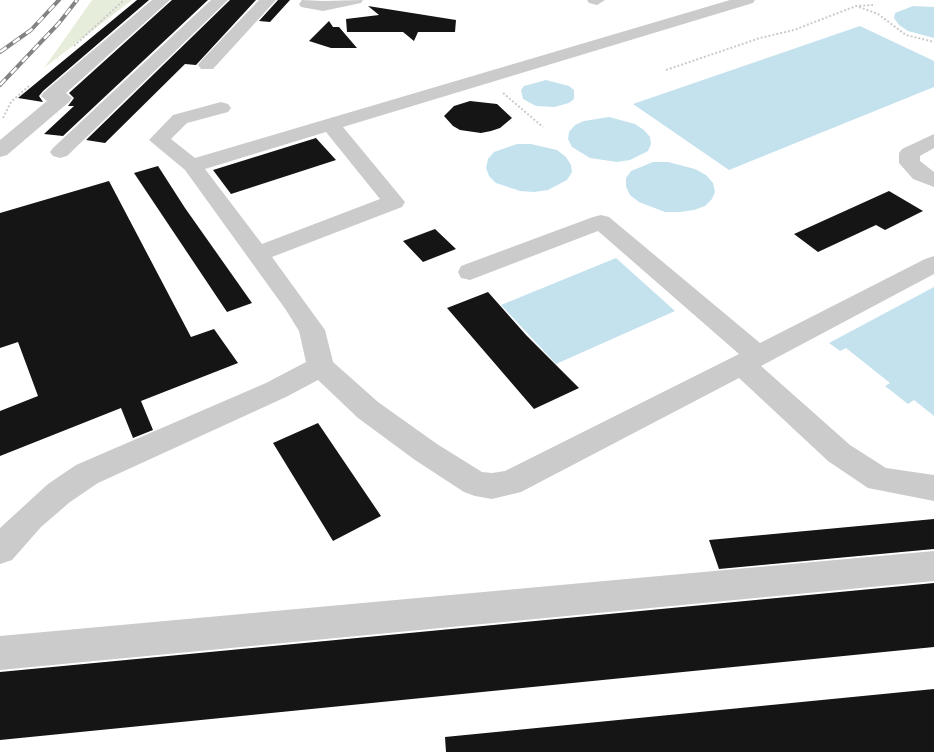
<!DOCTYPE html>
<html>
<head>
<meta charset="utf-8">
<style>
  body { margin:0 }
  canvas { display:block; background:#fff }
</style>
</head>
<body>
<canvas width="934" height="752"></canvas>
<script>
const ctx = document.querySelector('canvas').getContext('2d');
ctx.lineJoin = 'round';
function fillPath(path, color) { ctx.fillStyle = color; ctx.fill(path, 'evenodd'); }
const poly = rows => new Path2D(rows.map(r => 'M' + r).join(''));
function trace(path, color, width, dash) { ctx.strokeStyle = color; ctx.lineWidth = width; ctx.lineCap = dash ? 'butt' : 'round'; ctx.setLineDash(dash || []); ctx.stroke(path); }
fillPath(poly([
  [92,0,132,0,44,68,59,47]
]), '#e6edda');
fillPath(poly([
  [913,6,934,7,934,38,908,31,899,25,894,18,895,13],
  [860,26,934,61,934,87,729,170,633,104],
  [546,80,569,86,574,90,574,99,569,103,554,107,536,106,523,99,521,90,524,86],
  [609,117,635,124,644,130,650,137,651,144,648,151,630,160,617,162,590,158,572,147,568,139,569,132,575,125,584,121],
  [517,144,531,144,557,150,566,157,571,165,572,172,567,180,548,190,534,192,520,191,496,183,489,176,486,168,488,159,494,152],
  [653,162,668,162,695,169,706,175,713,183,715,192,712,199,705,206,694,210,680,212,665,212,639,202,630,195,626,187,626,178,631,171],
  [616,258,675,311,556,364,501,305],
  [934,287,934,416,914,400,908,404,885,386,890,383,846,348,840,351,829,343]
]), '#c4e2ee');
fillPath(poly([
  [137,0,149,0,43,91,39,96,43,102,18,98],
  [172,0,208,0,63,136,44,134,74,106,68,106,74,98,69,93],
  [230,0,256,0,196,65,185,64,105,143,86,140],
  [278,0,290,0,270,22,259,21],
  [368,6,456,20,455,32,418,32,414,41,403,32,347,32,346,19,379,15],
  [329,21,333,27,339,27,357,48,331,48,309,41],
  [470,101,497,104,512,118,500,128,491,131,481,133,460,130,453,126,444,116,454,106],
  [316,138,336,160,231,194,213,170],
  [158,166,185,208,252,303,227,312,134,173],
  [109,181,191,337,214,329,238,363,141,401,153,430,133,438,121,408,0,456,0,411,38,396,18,342,0,348,0,213],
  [889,191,923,211,885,230,876,225,818,252,794,234],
  [435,229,456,249,423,262,403,241],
  [488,292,526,335,579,388,534,409,447,308],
  [318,423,381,516,333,541,273,443],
  [934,519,934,549,719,569,709,540],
  [934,583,934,647,0,740,0,672],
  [934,689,934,752,446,752,445,737]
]), '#151515');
trace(poly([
  [859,7,878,14,906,35,934,42],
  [74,46,124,0],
  [666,70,760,38,794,30,856,6,873,5],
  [503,93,543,127],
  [3,118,11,102,30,85]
]), '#cbcbcb', 2, [2, 2]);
fillPath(poly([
  [152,0,170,0,66,93,72,98,69,102,7,155,0,157,0,140,47,101,41,96,44,92,152,0],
  [211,0,228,0,67,156,60,158,53,156,50,152,53,148,211,0],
  [259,0,276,0,213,69,201,69,198,65,201,61,259,0],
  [302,0,323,1,363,0,361,3,323,11,301,7,299,4,302,0],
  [587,0,605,0,597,5,589,3,587,0],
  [730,0,755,0,753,3,343,127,405,202,402,207,272,257,325,330,333,362,378,402,437,444,482,472,492,473,505,471,739,354,598,231,470,280,461,278,458,272,461,266,593,217,601,215,609,217,760,343,925,259,934,256,934,274,761,366,850,445,886,468,934,475,934,501,868,488,828,461,739,378,521,492,492,499,475,496,464,492,415,460,358,418,318,380,286,397,98,483,70,502,41,527,12,560,0,564,0,528,48,484,76,465,266,383,306,362,299,331,286,310,185,170,149,140,173,115,221,102,228,104,231,108,228,112,187,123,171,139,195,158,730,0],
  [326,132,380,199,262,244,205,169,326,132],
  [934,134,934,148,920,156,920,161,934,172,934,187,913,179,899,163,899,153,902,149,934,134],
  [934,551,934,581,0,670,0,636,934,551]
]), '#cbcbcb');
const rail = poly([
  [0,52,31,30,59,0],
  [0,85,59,23,77,0]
]);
trace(rail, '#838383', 4);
trace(rail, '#fff', 2.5, [8]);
</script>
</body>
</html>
